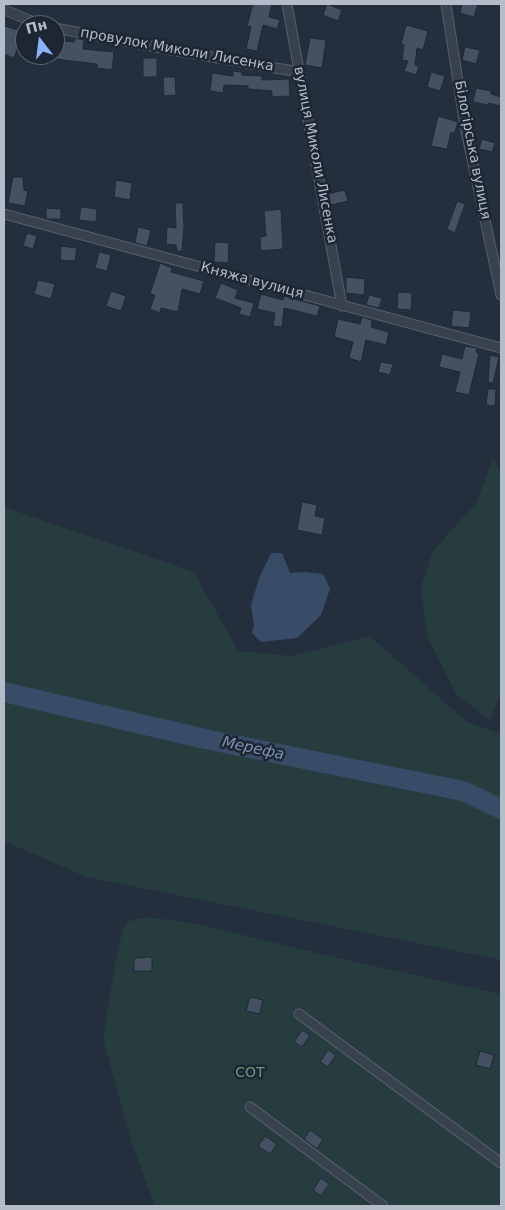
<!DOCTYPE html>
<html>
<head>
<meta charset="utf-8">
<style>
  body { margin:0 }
  #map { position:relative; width:505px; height:1210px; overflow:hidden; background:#242f3e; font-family:"DejaVu Sans",sans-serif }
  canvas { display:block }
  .frame { position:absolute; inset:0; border:5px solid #b4bcc9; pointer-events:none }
  .north { position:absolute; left:15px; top:15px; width:50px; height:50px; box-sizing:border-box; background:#1d2633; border:1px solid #59626f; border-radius:50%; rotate:345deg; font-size:14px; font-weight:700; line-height:20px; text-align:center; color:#b4bcc9 }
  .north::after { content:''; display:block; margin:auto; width:18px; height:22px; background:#8ab4f8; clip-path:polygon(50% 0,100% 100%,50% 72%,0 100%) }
</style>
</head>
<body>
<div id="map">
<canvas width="505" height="1210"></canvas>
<div class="frame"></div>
<div class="north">Пн</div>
</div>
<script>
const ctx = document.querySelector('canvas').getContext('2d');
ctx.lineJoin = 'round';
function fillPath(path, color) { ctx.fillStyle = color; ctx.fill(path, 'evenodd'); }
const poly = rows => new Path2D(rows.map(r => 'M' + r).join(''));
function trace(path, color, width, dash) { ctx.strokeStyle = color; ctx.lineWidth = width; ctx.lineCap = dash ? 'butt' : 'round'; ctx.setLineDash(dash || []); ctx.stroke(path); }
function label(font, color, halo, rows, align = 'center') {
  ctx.font = font + ' "DejaVu Sans",sans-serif'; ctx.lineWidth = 5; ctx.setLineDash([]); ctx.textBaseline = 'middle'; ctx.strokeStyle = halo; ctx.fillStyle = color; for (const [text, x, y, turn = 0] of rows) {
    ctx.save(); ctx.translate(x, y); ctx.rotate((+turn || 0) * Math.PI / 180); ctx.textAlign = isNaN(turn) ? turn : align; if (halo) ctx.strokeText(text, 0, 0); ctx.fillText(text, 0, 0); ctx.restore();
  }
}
fillPath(poly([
  [493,459,501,473,501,692,490,720,456,694,427,636,421,587,433,551,476,503],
  [4,507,194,572,238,651,292,656,370,636,467,722,501,734,501,960,86,877,4,841],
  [148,917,197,924,342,959,501,994,501,1206,157,1206,154,1203,131,1141,103,1039,116,958,123,929,129,921]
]), '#263c3f');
fillPath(poly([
  [271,553,282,553,290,573,305,572,323,574,330,589,321,615,297,638,261,642,252,633,254,626,251,605,259,578]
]), '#394c67');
trace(poly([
  [4,692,205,739,463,791,501,809]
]), '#394c67', 20);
const building = poly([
  [253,4,272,4,269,17,280,20,277,29,263,25,257,51,246,49,251,27,247,26,253,4],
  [327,4,342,10,338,21,323,15,327,4],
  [462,4,478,4,474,17,460,13,462,4],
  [406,25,428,31,423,50,417,48,415,65,419,66,416,75,404,71,408,61,402,60,404,45,401,44,406,25],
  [5,26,23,32,14,58,4,54,4,30,5,26],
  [75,38,84,40,83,49,114,52,112,70,97,68,97,64,55,59,55,40,74,42,75,38],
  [310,38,326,40,322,68,305,65,310,38],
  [465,47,480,50,476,64,462,60,465,47],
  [143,58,157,58,157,77,143,77,143,58],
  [233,71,242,72,242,75,262,76,262,80,289,79,290,96,272,97,272,91,248,89,248,86,224,85,223,93,210,91,212,73,233,76,233,71],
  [431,72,445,76,440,91,427,87,431,72],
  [163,77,175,77,176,95,164,96,163,77],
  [476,88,491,91,491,94,501,97,500,106,489,103,488,105,473,102,476,88],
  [438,116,458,122,454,134,451,132,447,149,431,146,438,116],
  [482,139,495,143,492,152,479,149,482,139],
  [13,177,23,177,24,190,28,191,25,206,8,203,13,177],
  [116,180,132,183,130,200,114,197,116,180],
  [345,190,348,201,331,205,328,194,345,190],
  [457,201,465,204,455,233,447,229,457,201],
  [175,203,183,203,184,228,182,251,177,251,176,245,166,244,167,227,176,228,175,203],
  [81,207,97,209,96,222,79,220,81,207],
  [46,208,61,209,61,219,46,219,46,208],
  [281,209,283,249,261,251,260,237,266,236,264,211,281,209],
  [138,227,151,230,147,246,135,243,138,227],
  [27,233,37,236,33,249,23,246,27,233],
  [215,242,229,243,228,263,214,262,215,242],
  [61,246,77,248,75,261,60,260,61,246],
  [99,252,111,255,107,271,95,268,99,252],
  [160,263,172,268,171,272,204,281,200,294,182,289,178,312,161,308,160,313,150,309,155,295,150,294,160,263],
  [346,277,365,279,364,295,346,293,346,277],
  [38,280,55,284,51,299,34,294,38,280],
  [221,283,238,290,235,298,254,303,250,317,239,314,241,308,215,298,221,283],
  [111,291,126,296,121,311,106,306,111,291],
  [398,292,412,293,411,310,397,309,398,292],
  [261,294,283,300,284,296,320,306,317,316,284,308,282,327,273,326,275,313,257,309,261,294],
  [369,295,382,298,379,308,366,305,369,295],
  [453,310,471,312,469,328,451,326,453,310],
  [362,317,372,320,371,327,389,332,386,345,366,340,361,362,349,358,353,342,334,337,338,319,360,324,362,317],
  [465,346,477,348,476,352,479,353,469,395,455,392,460,372,439,367,442,354,462,359,465,346],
  [490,355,499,357,493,383,488,382,490,355],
  [381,362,393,364,390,375,378,372,381,362],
  [488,389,496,389,495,406,486,405,488,389],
  [302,502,317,505,315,516,325,518,322,535,297,530,302,502],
  [152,957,152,971,134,971,134,958,152,957],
  [250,997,263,1000,260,1014,246,1011,250,997],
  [302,1030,310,1035,302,1047,294,1042,302,1030],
  [328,1050,336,1055,328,1067,320,1062,328,1050],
  [480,1051,494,1055,490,1069,476,1065,480,1051],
  [310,1130,323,1139,317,1149,304,1139,310,1130],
  [265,1136,277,1144,270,1154,258,1146,265,1136],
  [321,1178,329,1184,321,1196,313,1190,321,1178]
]);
fillPath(building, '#455162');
trace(building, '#1f2835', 1);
const minor = poly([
  [287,4,342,306],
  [446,4,465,126,501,295],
  [5,10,41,25],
  [55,28,172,50,299,72],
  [4,214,501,348],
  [299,1014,501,1163],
  [250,1107,383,1206]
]);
trace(minor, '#565f6c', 11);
trace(minor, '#38414e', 9);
label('14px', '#b4bcc9', '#1d2633', [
  ["провулок Миколи Лисенка",177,50,10],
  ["Білогірська вулиця",472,150,79],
  ["вулиця Миколи Лисенка",315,155,79],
  ["Княжа вулиця",252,281,15]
]);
label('14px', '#6b9a76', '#1d2633', [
  ["СОТ",250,1073]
]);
label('italic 15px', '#7c92b1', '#1d2633', [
  ["Мерефа",253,749,12]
]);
</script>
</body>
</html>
